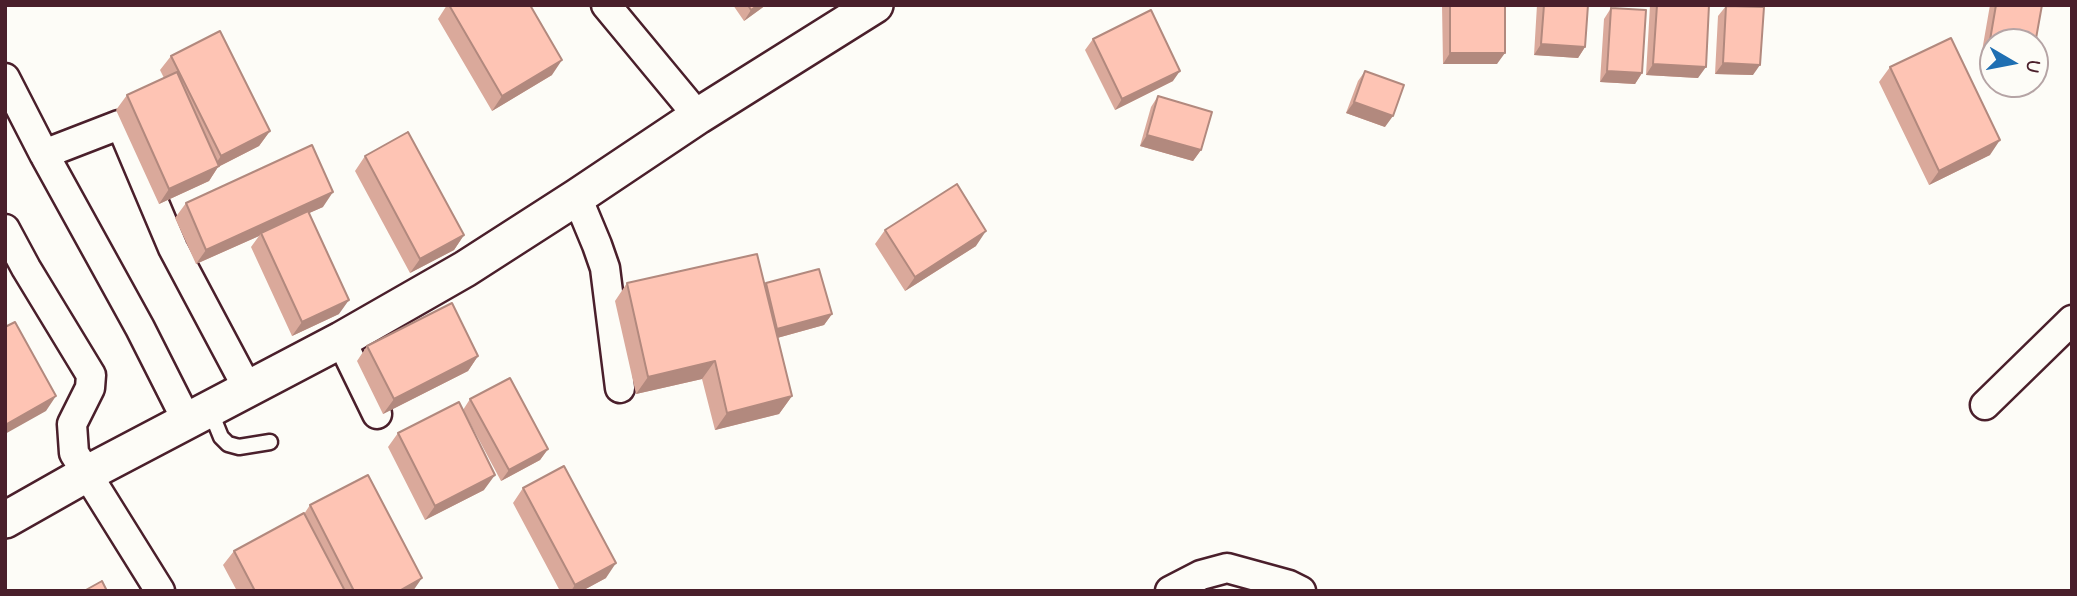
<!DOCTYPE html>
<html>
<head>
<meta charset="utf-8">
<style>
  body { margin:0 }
  #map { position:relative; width:2077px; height:596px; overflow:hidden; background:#fdfcf7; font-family:"Comic Neue",sans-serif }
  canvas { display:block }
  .frame { position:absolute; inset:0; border:7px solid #4a1f2b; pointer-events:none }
  .north { position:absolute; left:1979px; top:28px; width:70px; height:70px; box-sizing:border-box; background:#fdfcf7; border:2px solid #b5a4a5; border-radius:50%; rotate:100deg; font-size:19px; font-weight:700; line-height:28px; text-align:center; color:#4a1f2b }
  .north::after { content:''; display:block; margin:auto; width:24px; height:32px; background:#1f6fb2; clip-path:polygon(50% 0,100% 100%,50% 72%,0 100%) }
</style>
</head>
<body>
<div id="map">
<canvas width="2077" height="596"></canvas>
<div class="frame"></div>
<div class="north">U</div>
</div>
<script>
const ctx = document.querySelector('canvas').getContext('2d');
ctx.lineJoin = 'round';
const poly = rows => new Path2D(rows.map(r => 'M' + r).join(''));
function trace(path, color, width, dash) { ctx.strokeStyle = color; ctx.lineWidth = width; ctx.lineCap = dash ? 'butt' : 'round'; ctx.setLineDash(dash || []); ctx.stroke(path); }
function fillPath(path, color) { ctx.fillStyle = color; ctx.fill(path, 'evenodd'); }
const service = poly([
  [210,410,221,437,228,444,239,447,270,442]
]);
const minor = poly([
  [606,5,698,116],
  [5,78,44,154,140,328,187,421],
  [44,154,119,125,124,132,173,248,248,389],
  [577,197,597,245,605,268,620,388],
  [5,229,26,268,91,375,90,388,72,424,74,453,160,591],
  [341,340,377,414],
  [1985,405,2072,320],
  [1170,591,1201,575,1227,568,1289,585,1301,591]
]);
const tertiary = poly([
  [5,520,88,473,341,340,465,269,577,197,698,116,875,5]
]);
trace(service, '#4a1f2b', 19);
trace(minor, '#4a1f2b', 33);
trace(tertiary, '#4a1f2b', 40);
trace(service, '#fdfcf7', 14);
trace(minor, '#fdfcf7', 28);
trace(tertiary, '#fdfcf7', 35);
fillPath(poly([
  [447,5,530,5,552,75,492,111,438,19],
  [733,5,766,5,744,21],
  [1442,5,1505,5,1497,64,1443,64],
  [1537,5,1588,5,1585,47,1578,58,1534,55],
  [1650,5,1709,5,1698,78,1646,75],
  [1990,5,2042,5,1982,51],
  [1726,6,1753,75,1715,74,1718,16],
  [1611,8,1642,73,1635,84,1600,82,1604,19],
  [1093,39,1173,81,1115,110,1085,50],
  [171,56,270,131,259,146,218,167,209,181,159,204,116,110,127,95,164,78,160,70],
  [1890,67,1990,155,1929,185,1879,82],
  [1365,71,1385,127,1346,113,1358,81],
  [1158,96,1201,150,1193,161,1140,146,1151,107],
  [365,156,464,235,454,250,410,273,355,171],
  [186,203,323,207,309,213,339,314,292,336,251,247,259,236,196,264,175,218],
  [885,230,976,246,905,291,875,244],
  [627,283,764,285,766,283,832,314,824,325,777,338,792,396,779,414,715,430,702,379,636,394,615,301],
  [367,346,478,356,468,371,383,414,357,361],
  [470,399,548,449,540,460,501,481,463,410],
  [398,433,484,490,425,520,388,447],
  [523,488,606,578,582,591,560,591,513,503],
  [310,505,413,591,237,591,223,565,234,551,304,514]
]), '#daa99b');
fillPath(poly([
  [758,5,766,5,744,21,751,10],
  [1990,40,2000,42,1993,42,1993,53,1982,51],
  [1541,44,1585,47,1578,58,1534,55],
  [1450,53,1505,53,1497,64,1443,64],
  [562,60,552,75,492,111,502,96],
  [1723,63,1760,65,1753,75,1715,74],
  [1653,64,1706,67,1698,78,1646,75],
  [1180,71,1173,81,1115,110,1122,99],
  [1607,71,1642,73,1635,84,1600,82],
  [1354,102,1393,116,1385,127,1346,113],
  [270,131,259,146,218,167,209,181,159,204,169,189,212,169,221,156],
  [1147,135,1201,150,1193,161,1140,146],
  [2000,140,1990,155,1929,185,1939,171],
  [333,192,323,207,262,234,261,233,259,236,196,264,206,250],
  [986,231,976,246,905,291,915,277],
  [464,235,454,250,410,273,420,259],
  [349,300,339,314,292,336,302,322],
  [832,314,824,325,770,340,777,329],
  [478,356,468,371,383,414,394,399],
  [715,361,702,379,636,394,648,377],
  [56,396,46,411,5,434,5,425],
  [792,396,779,414,715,430,727,413],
  [548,449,540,460,501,481,509,470],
  [495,475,484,490,425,520,435,506],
  [616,563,606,578,582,591,571,591,575,585],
  [422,578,413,591,399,591]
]), '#b2897e');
const building = poly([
  [449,5,530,5,562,60,502,96,449,5],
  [748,5,758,5,751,10,748,5],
  [1450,5,1505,5,1505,53,1450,53,1450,5],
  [1544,5,1588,5,1585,47,1541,44,1544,5],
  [1657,5,1709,5,1706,67,1653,64,1657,5],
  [1996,5,2042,5,2035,44,2035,42,2000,42,1990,40,1996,5],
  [1726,6,1764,7,1760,65,1723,63,1726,6],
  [1611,8,1646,10,1642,73,1607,71,1611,8],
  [1151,10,1180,71,1122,99,1093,39,1151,10],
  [220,31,270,131,221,156,171,56,220,31],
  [1951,38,2000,140,1939,171,1890,67,1951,38],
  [1365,71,1404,85,1393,116,1354,102,1365,71],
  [177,72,219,166,169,189,127,95,177,72],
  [1158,96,1212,112,1201,150,1147,135,1158,96],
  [408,132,464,235,420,259,365,156,408,132],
  [312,145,333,192,206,250,186,203,312,145],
  [957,184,986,231,915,277,885,230,957,184],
  [308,211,349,300,302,322,261,233,308,211],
  [757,254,792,396,727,413,715,361,648,377,627,283,757,254],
  [819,269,832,314,777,329,766,283,819,269],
  [452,303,478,356,394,399,367,346,452,303],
  [15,322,56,396,5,425,5,327,15,322],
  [510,378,548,449,509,470,470,399,510,378],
  [459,402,495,475,435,506,398,433,459,402],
  [564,466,616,563,575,585,523,488,564,466],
  [368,475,422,578,399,591,354,591,310,505,368,475],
  [304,513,345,591,255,591,234,551,304,513],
  [102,581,107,591,84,591,102,581]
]);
fillPath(building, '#fec4b4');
trace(building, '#b2897e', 2);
</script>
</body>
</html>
